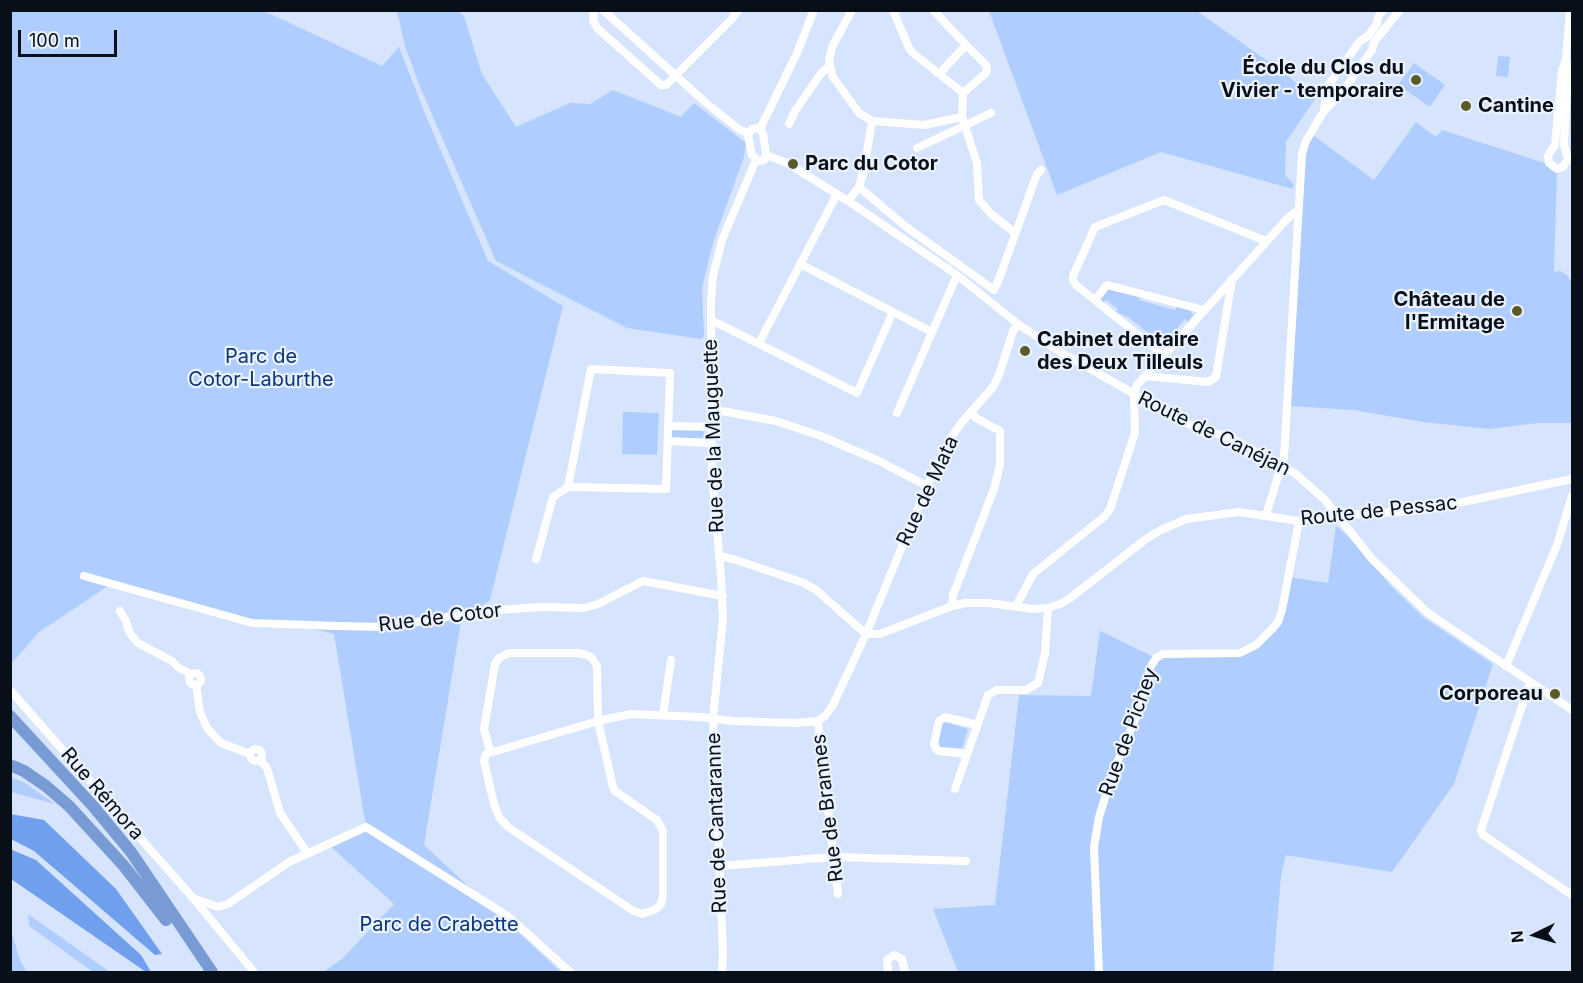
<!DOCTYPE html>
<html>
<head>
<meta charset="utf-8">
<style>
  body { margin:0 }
  #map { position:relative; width:1583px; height:983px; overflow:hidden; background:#d6e5fd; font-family:Inter,sans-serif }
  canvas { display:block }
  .frame { position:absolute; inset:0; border:12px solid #090f18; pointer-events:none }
  .north { position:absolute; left:1505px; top:905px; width:60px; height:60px; -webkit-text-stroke:4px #eaf2fe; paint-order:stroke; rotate:265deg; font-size:16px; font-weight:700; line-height:24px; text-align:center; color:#090f18 }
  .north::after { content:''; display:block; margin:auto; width:21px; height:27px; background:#090f18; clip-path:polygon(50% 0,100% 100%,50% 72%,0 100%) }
  .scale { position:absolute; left:18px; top:30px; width:99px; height:27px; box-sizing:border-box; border:3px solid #090f18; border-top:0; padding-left:8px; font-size:18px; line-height:21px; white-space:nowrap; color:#090f18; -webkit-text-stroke:4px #eaf2fe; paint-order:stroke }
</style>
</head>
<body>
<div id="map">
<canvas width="1583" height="983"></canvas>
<div class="frame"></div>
<div class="north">N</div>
<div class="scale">100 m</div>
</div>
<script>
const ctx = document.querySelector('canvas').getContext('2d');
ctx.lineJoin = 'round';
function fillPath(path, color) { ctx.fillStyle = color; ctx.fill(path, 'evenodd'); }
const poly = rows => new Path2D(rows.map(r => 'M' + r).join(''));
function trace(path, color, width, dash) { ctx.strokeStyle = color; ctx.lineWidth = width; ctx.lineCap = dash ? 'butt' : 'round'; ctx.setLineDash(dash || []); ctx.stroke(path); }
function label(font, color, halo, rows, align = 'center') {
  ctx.font = font + ' Inter,sans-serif'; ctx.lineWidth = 4.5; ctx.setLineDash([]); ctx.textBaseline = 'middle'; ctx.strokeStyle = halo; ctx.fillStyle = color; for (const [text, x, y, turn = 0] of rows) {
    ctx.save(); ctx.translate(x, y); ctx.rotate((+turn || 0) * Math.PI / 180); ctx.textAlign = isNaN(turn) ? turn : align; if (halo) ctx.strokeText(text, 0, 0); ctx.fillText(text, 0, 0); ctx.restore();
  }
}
fillPath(poly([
  [10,11,264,11,382,66,399,47,426,116,488,261,563,306,490,600,461,621,424,845,561,972,323,972,342,959,394,904,328,844,366,827,334,634,313,629,252,627,108,586,39,632,11,664],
  [397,11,458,11,464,16,482,74,516,127,570,103,590,104,613,90,681,117,694,103,746,143,744,157,714,240,708,263,702,289,704,336,701,339,627,328,496,261,420,87,405,46],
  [989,11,1197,11,1287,75,1315,99,1286,142,1285,175,1294,184,1293,189,1161,152,1057,195],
  [1498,56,1510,57,1508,77,1496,76],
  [1414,63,1445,85,1430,107,1398,85],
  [1416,122,1436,137,1442,130,1557,167,1554,272,1560,271,1567,275,1570,280,1572,280,1572,423,1538,423,1489,429,1423,422,1354,410,1288,406,1302,154,1310,133,1374,180],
  [1107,289,1140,296,1139,300,1175,310,1177,305,1189,308,1193,315,1188,322,1185,319,1164,344,1161,343,1128,317,1116,312,1118,309,1106,300,1103,303,1100,300],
  [623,412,659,413,657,455,622,454],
  [674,429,703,430,705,438,675,439,671,436,672,431],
  [1336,526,1348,536,1391,586,1423,617,1493,664,1454,784,1392,872,1286,855,1281,876,1273,972,958,972,933,909,995,905,1019,695,1091,696,1100,631,1156,658,1248,650,1278,622,1288,577,1328,583],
  [944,722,965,728,968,730,962,748,940,747,938,739,941,725],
  [10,777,25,783,55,804,11,792],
  [28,914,110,972,93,972,29,926],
  [10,928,21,962,27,972,11,972]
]), '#afceff');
fillPath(poly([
  [10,814,44,820,116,889,162,954,155,955,34,851,11,839],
  [10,849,36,860,141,955,151,972,146,972,11,879]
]), '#70a0ed');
trace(poly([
  [594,10,593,20,597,28,661,85,666,85,732,19,738,10],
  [603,10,705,102,740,130,749,133],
  [852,10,832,47,829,61,833,77,859,113,872,121,924,125,962,117],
  [893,10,909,48,913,53,963,93,962,117,977,163,979,200,991,214,1015,233],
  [934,11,966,45],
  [1566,59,1568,71,1564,145,1568,159,1563,167,1557,169,1549,163,1548,156,1555,145,1562,71,1566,59],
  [1566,59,1570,10],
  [939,74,966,45,986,65,987,69,986,73,963,93],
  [1324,109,1328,86,1360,41,1367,37,1377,24,1378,17,1383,10],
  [789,124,795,111,822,72,830,66],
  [758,128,763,133,766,155,764,160,759,161,752,155,748,136,752,129,758,128],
  [760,129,797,53,814,10],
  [917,148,991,113],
  [766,155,787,163,848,201,957,275,1018,324,1057,350,1173,416,1193,426,1235,440,1296,474,1325,500,1372,559,1428,613,1572,710],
  [859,187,905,226,994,290,999,279,1037,174,1041,170],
  [848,201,859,187,864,170,872,121],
  [1095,300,1107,285,1204,310],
  [893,312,932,332],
  [711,320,857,393,893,312,800,264],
  [759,343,837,194],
  [1163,355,1076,285,1073,280,1073,276,1095,227,1164,200,1266,241],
  [1145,376,1208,382,1216,377,1232,279],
  [711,409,776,421,821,436,879,461,927,486],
  [897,413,957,275],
  [669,426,711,427],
  [668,441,711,443],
  [1266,515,1284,457,1302,154,1306,141,1324,111,1341,94,1372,50,1374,42,1400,10],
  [719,556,733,559,804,583,816,590,866,634],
  [536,559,553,497,568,487,666,489,670,373,591,369,568,487],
  [84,576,252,623,337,626,387,627,482,611,542,607,584,608,598,604,643,581,723,596],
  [952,606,953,595,994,489,1000,465,1000,431,976,418,971,412],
  [1016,606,1033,574,1105,516,1110,509,1135,433,1134,395,1137,385,1287,219,1294,213,1298,212],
  [120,611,126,621,129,632,138,643,172,661,179,668,191,674],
  [866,634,880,634,952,606,966,603,988,603,1033,609,1048,608,1060,604,1069,599,1146,539,1159,531,1186,519,1239,512,1299,521,1348,515,1425,510,1572,479],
  [1506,666,1557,545,1572,496],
  '189 679a6 6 0 1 1 12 0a6 6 0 1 1-12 0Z',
  [1530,682,1481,830,1483,835,1572,895],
  [196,685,200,712,207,728,221,743,250,754],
  [10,690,193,898,254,972],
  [663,715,671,660],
  [818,721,838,894],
  '250 755a6 6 0 1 1 12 0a6 6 0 1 1-12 0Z',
  [490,751,484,729,495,664,499,658,509,653,578,653,587,655,592,658,597,666,598,721,613,787,615,791,657,820,663,831,663,895,661,904,656,909,642,914,632,910,508,827,499,817,494,804,484,761,486,754,598,721,631,714,700,717,732,721,795,723,818,721,825,716,833,705,866,634,927,486,950,439,962,422,993,387,999,375,1013,331,1018,324],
  [966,754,939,751,936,749,934,744,939,721,945,717,977,725],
  [260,760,267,768,280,813,308,854],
  [955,789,988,695,997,690,1026,690,1038,683,1045,653,1048,608],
  [720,866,834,857,966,861],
  [193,898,218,907,228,904,289,862,366,827,509,917,570,972],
  [722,972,723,953,713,719,723,619,721,577,712,471,711,302,713,276,722,240,756,160],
  [888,972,887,960,894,955,902,959,905,972],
  [1099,972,1094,847,1099,817,1113,772,1138,713,1150,668,1156,658,1163,654,1240,653,1256,645,1271,630,1278,622,1282,610,1299,521]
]), '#fff', 8);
trace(poly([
  [10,716,93,806,131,852,212,972],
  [10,765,24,771,46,786,69,806,124,866,166,920]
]), '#789bd6', 12);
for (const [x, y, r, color] of [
  [1416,80,6,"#595a27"],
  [1466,106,6,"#595a27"],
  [793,164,6,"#595a27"],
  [1517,311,6,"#595a27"],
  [1025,351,6,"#595a27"],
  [1555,694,6,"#595a27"]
]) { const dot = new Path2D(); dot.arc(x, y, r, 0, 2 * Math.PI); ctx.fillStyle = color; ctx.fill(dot); trace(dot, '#eaf2fe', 2); }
label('bold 20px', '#090f18', '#eaf2fe', [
  ["École du Clos du",1404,68],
  ["Vivier - temporaire",1404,91],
  ["Cantine",1478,106,"left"],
  ["Parc du Cotor",805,164,"left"],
  ["Château de",1505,300],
  ["l'Ermitage",1505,323],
  ["Cabinet dentaire",1037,340,"left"],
  ["des Deux Tilleuls",1037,363,"left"],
  ["Corporeau",1543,694]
], 'right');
label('20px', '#0a3579', '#eaf2fe', [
  ["Parc de",261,357],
  ["Cotor-Laburthe",261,380],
  ["Parc de Crabette",439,925]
]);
label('20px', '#090f18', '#eaf2fe', [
  ["Route de Canéjan",1214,434,26],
  ["Rue de la Mauguette",714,436,-92],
  ["Rue de Mata",928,491,-65],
  ["Route de Pessac",1379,511,-6],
  ["Rue de Cotor",440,618,-7],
  ["Rue de Pichey",1129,732,-70],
  ["Rue Rémora",102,794,49],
  ["Rue de Brannes",828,808,-97],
  ["Rue de Cantaranne",717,823,-92]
]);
</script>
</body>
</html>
